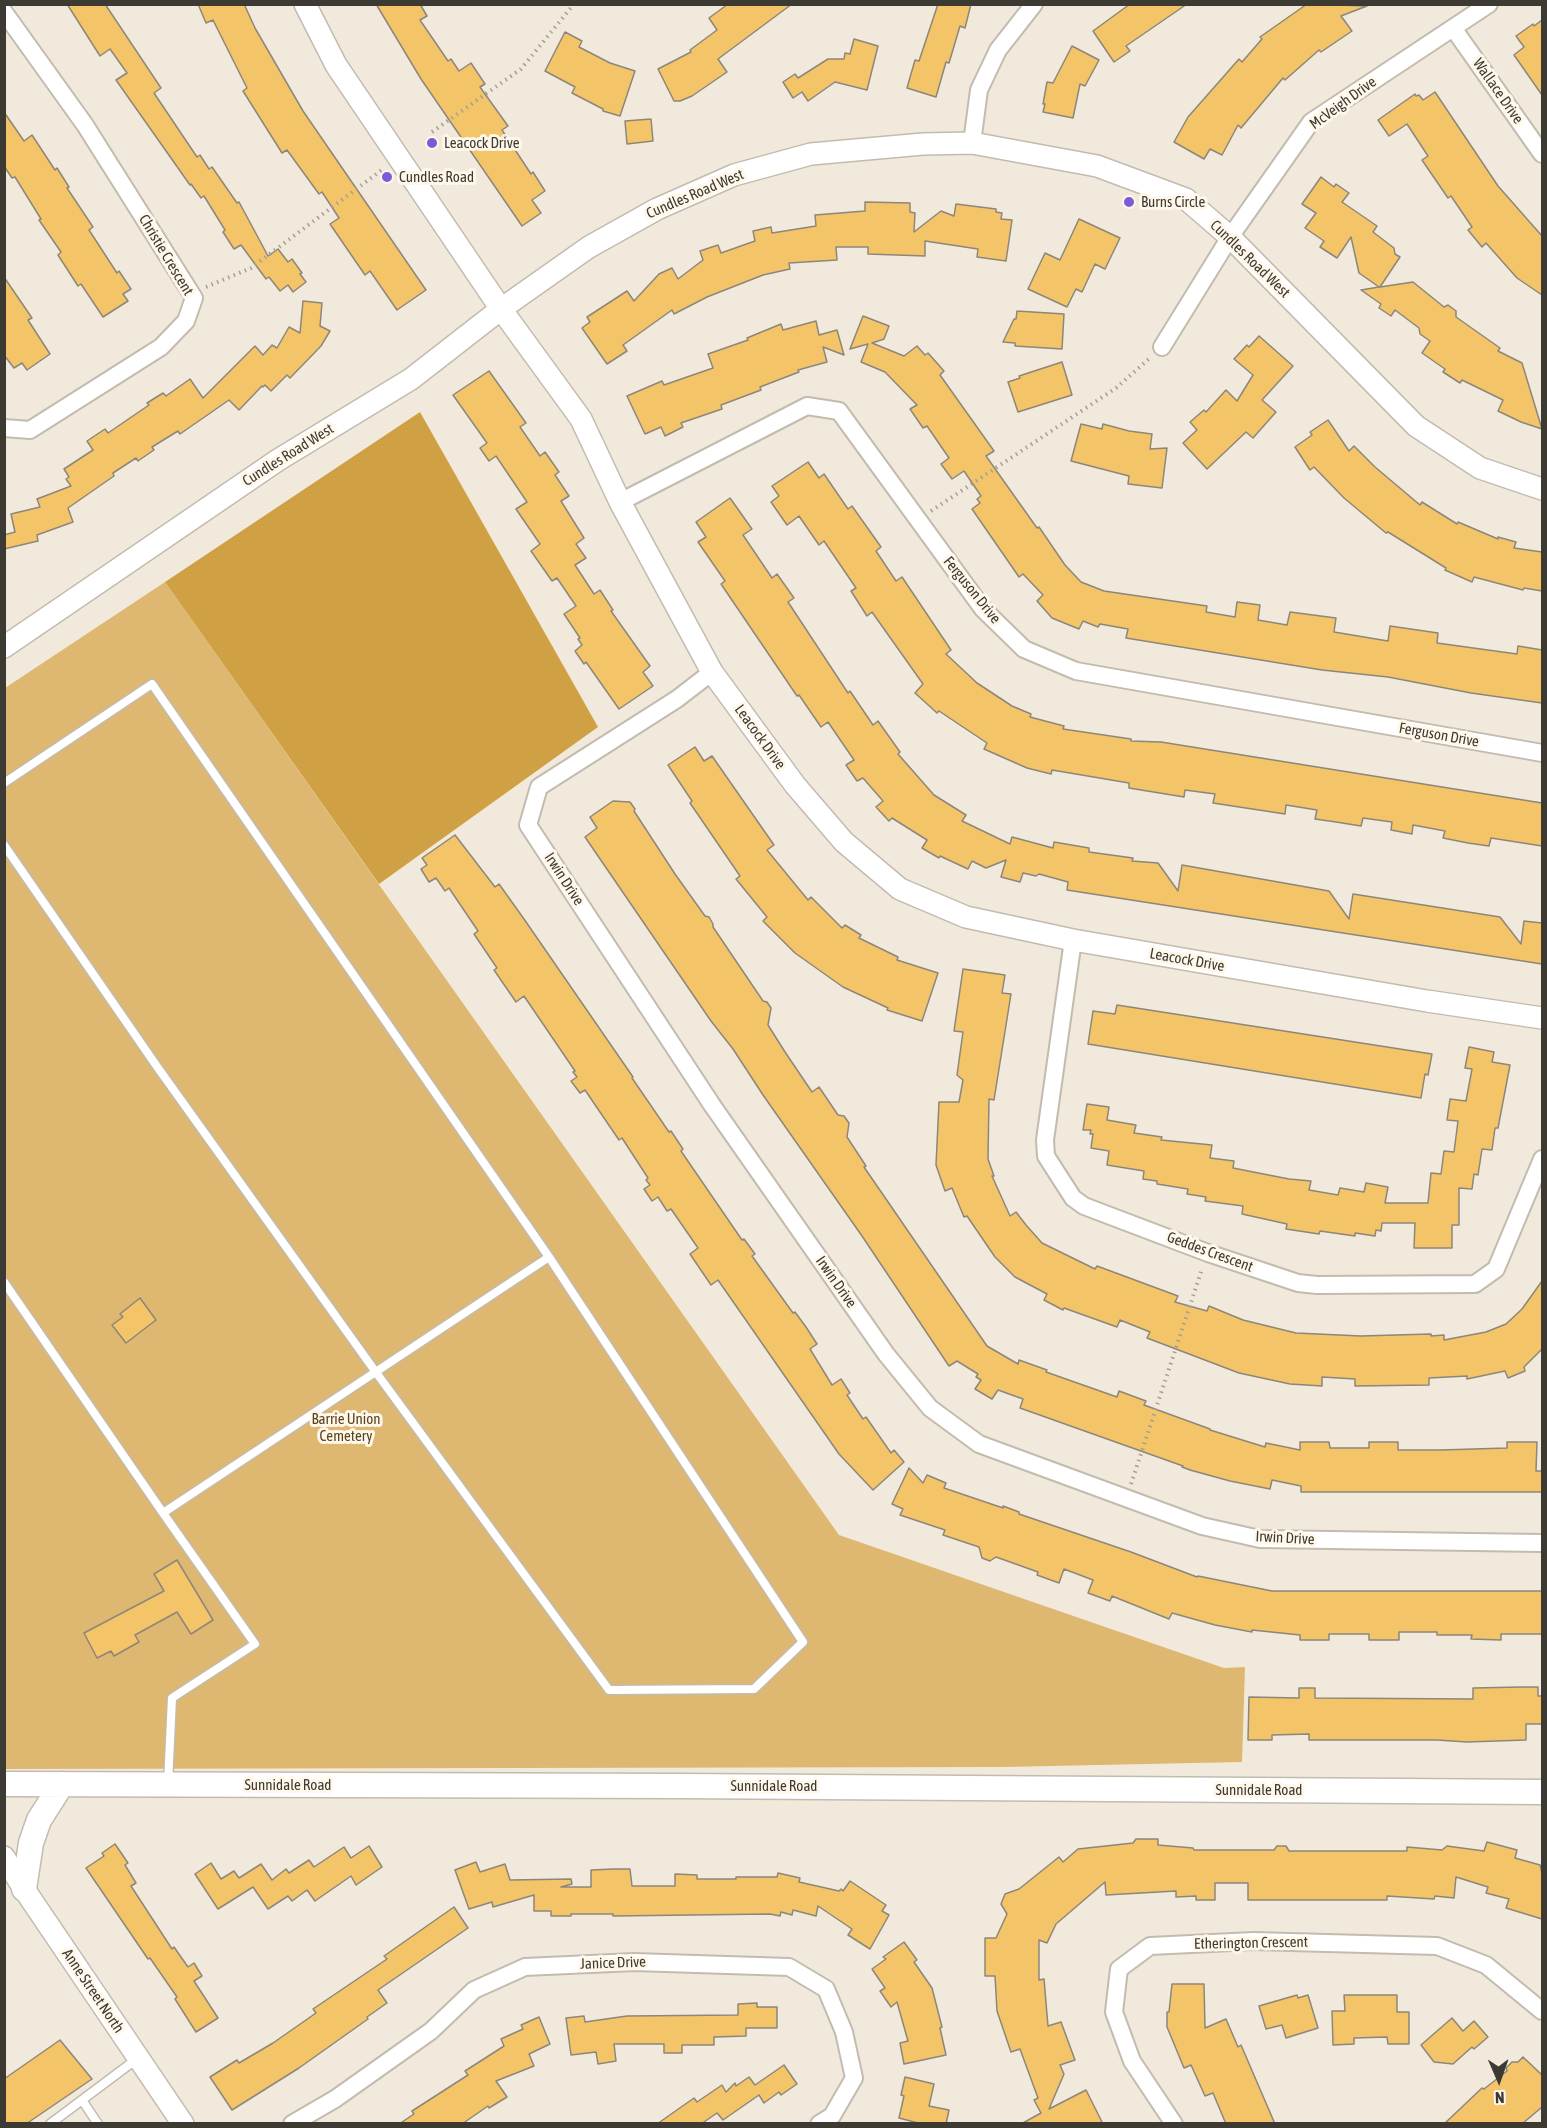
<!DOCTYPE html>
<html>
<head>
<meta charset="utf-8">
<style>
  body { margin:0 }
  #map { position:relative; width:1547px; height:2128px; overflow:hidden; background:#f1eadc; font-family:"Asap Condensed",sans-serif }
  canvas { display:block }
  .frame { position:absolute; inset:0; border:6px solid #3d3a34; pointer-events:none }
  .north { position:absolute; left:1469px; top:2050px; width:60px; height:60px; -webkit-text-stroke:4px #fff7e9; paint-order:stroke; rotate:178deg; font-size:16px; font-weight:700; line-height:24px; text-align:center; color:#3d3a34 }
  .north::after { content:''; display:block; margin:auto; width:21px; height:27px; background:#3d3a34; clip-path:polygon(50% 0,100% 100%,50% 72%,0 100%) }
</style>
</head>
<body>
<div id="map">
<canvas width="1547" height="2128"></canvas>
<div class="frame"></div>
<div class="north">N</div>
</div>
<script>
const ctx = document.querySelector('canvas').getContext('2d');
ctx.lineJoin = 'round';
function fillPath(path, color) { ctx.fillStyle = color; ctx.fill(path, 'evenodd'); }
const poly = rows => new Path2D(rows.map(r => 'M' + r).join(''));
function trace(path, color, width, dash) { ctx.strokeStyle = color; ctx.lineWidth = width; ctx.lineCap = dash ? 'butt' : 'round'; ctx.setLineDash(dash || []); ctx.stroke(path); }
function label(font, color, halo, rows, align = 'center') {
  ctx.font = font + ' "Asap Condensed",sans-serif'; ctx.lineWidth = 6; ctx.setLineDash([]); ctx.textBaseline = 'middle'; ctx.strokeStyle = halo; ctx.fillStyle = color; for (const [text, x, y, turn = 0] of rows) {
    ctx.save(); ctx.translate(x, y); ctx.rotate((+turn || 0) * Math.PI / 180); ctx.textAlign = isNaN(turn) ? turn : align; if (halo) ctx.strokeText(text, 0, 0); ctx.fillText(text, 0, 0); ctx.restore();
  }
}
fillPath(poly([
  [165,582,839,1535,1224,1668,1245,1667,1242,1762,1003,1767,5,1769,5,688]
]), '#deb770');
fillPath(poly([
  [420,412,598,727,379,884,165,582]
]), '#d0a144');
const building = poly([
  [67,4,105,4,161,88,154,93,197,157,200,155,209,169,212,167,237,203,239,202,268,256,278,249,288,262,292,259,302,273,300,274,306,282,293,292,288,285,280,291,269,277,266,279,241,245,234,249,223,232,225,230,204,196,201,198,191,184,190,185,116,80,127,73,110,49,100,56,67,4],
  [198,4,247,4,245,6,255,28,303,111,426,290,397,310,370,271,365,275,330,224,339,218,322,192,319,194,287,150,282,153,243,91,247,88,213,20,206,23,198,4],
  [376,4,420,4,427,16,420,20,448,61,451,59,459,71,471,63,485,84,480,87,508,126,502,130,531,174,533,172,545,191,532,200,541,213,522,226,421,79,376,4],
  [728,4,792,4,718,59,727,72,692,96,680,101,674,101,658,69,691,52,690,50,717,30,709,18,728,4],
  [938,4,971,4,965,28,960,26,949,63,946,62,936,97,907,88,915,60,919,61,938,4],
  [1130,4,1187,4,1126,46,1130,51,1114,62,1093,31,1130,4],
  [1307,4,1367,6,1341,16,1352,31,1321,52,1319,50,1285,80,1283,78,1241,128,1238,125,1222,155,1210,149,1204,159,1174,142,1188,117,1239,59,1242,62,1262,39,1260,37,1307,4],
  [1542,20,1542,95,1514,55,1524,47,1516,36,1533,24,1534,26,1542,20],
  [565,32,582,41,579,47,610,63,635,71,620,116,603,111,603,109,572,93,575,87,545,71,565,32],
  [854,39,878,46,867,90,835,82,808,101,802,92,793,98,783,82,795,74,798,78,828,59,844,59,845,53,850,54,854,39],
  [1072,46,1099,60,1085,86,1080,84,1073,118,1043,112,1045,104,1043,104,1047,82,1053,83,1072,46],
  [1435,92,1498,186,1542,236,1542,295,1517,278,1486,243,1482,247,1468,230,1472,227,1451,196,1448,198,1422,160,1428,156,1407,124,1389,136,1378,120,1415,94,1416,96,1419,95,1423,100,1435,92],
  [4,112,24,141,32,135,55,170,57,168,69,187,67,188,93,227,89,230,117,273,119,271,131,289,123,294,128,301,103,317,81,284,78,286,58,255,61,252,39,220,41,219,15,177,12,178,4,166,4,112],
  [651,119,653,141,627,144,625,121,651,119],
  [1321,177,1334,187,1336,184,1349,193,1342,202,1377,226,1373,232,1394,248,1395,254,1400,257,1380,287,1413,282,1444,307,1448,305,1456,311,1456,317,1500,348,1498,351,1522,363,1542,429,1521,422,1498,411,1503,400,1462,380,1460,383,1443,372,1445,369,1422,353,1430,341,1420,334,1419,328,1395,310,1391,316,1379,308,1381,304,1361,290,1379,287,1359,273,1351,237,1337,258,1320,247,1324,241,1305,228,1316,213,1302,204,1321,177],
  [865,202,910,203,910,212,915,213,914,232,941,211,954,216,956,204,996,209,996,212,1002,213,1001,219,1012,220,1006,261,977,257,978,249,925,241,925,256,868,254,868,247,836,247,837,260,789,263,790,269,763,275,707,297,674,314,672,310,623,345,627,351,607,364,582,328,590,322,587,317,627,291,634,301,659,274,672,268,678,279,703,260,700,251,718,245,721,253,755,241,753,231,771,227,772,233,816,226,815,215,865,211,865,202],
  [1079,219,1120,238,1105,269,1095,264,1082,292,1076,289,1067,307,1028,289,1045,253,1060,260,1079,219],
  [4,277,32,318,28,320,50,354,27,370,22,363,14,368,4,355,4,277],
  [303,301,322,303,320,326,330,331,321,346,290,378,287,375,271,391,265,385,263,387,262,386,239,410,229,400,180,434,178,431,152,447,154,450,138,461,136,458,113,473,114,476,68,508,73,522,37,535,38,541,4,549,4,535,15,532,11,514,40,507,37,499,71,486,66,479,69,477,64,469,93,450,87,441,105,429,108,433,149,405,147,403,163,393,166,396,190,379,203,398,255,346,263,355,272,345,277,348,289,327,300,333,303,301],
  [1017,311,1064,314,1062,349,1015,346,1015,343,1003,342,1014,319,1016,319,1017,311],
  [863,316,889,326,884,339,872,343,904,356,917,346,925,355,928,353,944,371,940,375,994,451,986,456,1037,528,1039,527,1065,565,1081,582,1104,591,1207,606,1206,612,1235,617,1237,602,1260,605,1258,620,1287,625,1290,612,1336,618,1334,632,1388,641,1390,626,1438,633,1437,643,1517,654,1518,646,1542,650,1542,703,1471,693,1388,677,1322,670,1126,638,1128,629,1100,624,1098,627,1083,621,1079,629,1052,618,1037,601,1043,595,1023,574,1019,577,972,509,980,503,977,499,981,496,964,471,952,479,941,464,949,458,927,426,923,428,910,409,917,405,885,372,861,362,868,344,850,349,863,316],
  [816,321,819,335,837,330,844,355,823,347,827,362,798,370,799,372,760,387,761,390,721,405,722,409,681,423,683,427,665,436,661,427,645,434,627,396,662,381,664,385,713,368,708,354,748,340,747,338,781,324,783,330,816,321],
  [1259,336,1293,366,1262,400,1276,412,1253,438,1246,432,1207,469,1183,443,1197,430,1190,422,1204,410,1206,412,1226,390,1237,401,1253,375,1234,359,1247,345,1249,347,1259,336],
  [1062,362,1072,395,1018,412,1008,382,1020,378,1019,376,1062,362],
  [489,371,526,423,520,427,540,456,545,452,559,472,555,475,569,496,561,501,584,538,576,544,586,558,575,565,594,594,600,590,613,610,611,611,650,666,643,672,653,686,619,709,586,662,584,664,575,651,582,645,578,639,580,638,564,614,576,606,557,578,552,581,531,551,540,544,516,509,527,502,496,456,489,461,480,448,487,443,453,395,489,371],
  [1328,420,1349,451,1354,446,1375,467,1420,505,1422,502,1457,524,1458,522,1498,539,1498,537,1516,542,1514,548,1542,552,1542,591,1524,588,1523,590,1474,577,1472,582,1445,570,1446,568,1388,532,1386,533,1344,498,1314,467,1310,470,1295,447,1312,435,1310,432,1328,420],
  [1081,424,1102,429,1103,424,1129,431,1152,434,1150,449,1167,448,1162,488,1128,484,1129,476,1071,461,1081,424],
  [808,462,819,478,824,474,848,509,852,506,881,547,876,551,896,581,902,577,951,650,946,654,977,683,1012,706,1031,714,1030,717,1064,726,1063,729,1131,739,1131,741,1161,742,1542,803,1542,846,1491,838,1489,846,1468,843,1443,838,1445,831,1413,825,1412,834,1391,830,1392,822,1363,818,1361,826,1336,822,1315,819,1317,810,1286,805,1285,814,1213,803,1215,794,1185,790,1184,797,1129,788,1129,783,1052,770,1051,774,1027,768,984,749,987,743,939,711,937,713,915,693,923,684,872,612,867,616,851,591,856,588,824,541,819,545,799,516,787,525,771,502,779,496,772,486,808,462],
  [730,498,752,529,743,535,772,578,777,574,794,598,788,602,848,693,850,691,873,725,878,721,900,752,898,754,934,795,966,815,962,821,1010,844,1012,837,1053,848,1054,842,1089,848,1089,852,1133,858,1132,861,1158,863,1178,891,1182,865,1329,891,1349,919,1353,894,1500,917,1521,944,1524,921,1542,923,1542,964,1067,890,1068,882,1039,874,1036,876,1023,873,1020,882,1001,877,1006,860,986,868,972,861,968,869,940,856,939,858,922,848,927,840,892,818,889,821,876,807,883,801,863,778,857,781,846,765,854,760,828,722,821,727,799,695,797,696,721,584,725,581,698,542,706,537,696,522,730,498],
  [695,747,704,761,712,756,774,845,767,850,808,900,811,897,842,928,845,925,861,935,859,938,898,957,897,960,938,973,922,1021,887,1010,888,1008,843,987,795,953,763,921,767,917,736,879,740,876,690,803,692,801,668,765,695,747],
  [613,801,630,802,635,809,634,811,675,874,705,916,709,917,713,924,713,927,763,1001,767,1002,771,1008,768,1025,785,1052,812,1092,819,1087,838,1115,844,1116,849,1123,847,1137,866,1166,864,1167,987,1346,1018,1364,1019,1360,1047,1370,1046,1372,1117,1397,1119,1391,1146,1401,1144,1405,1210,1429,1210,1430,1265,1447,1266,1443,1300,1450,1300,1442,1329,1442,1330,1448,1369,1448,1369,1442,1398,1442,1398,1450,1440,1450,1507,1448,1507,1442,1537,1442,1536,1471,1542,1471,1542,1492,1301,1492,1301,1486,1272,1480,1270,1489,1230,1481,1190,1470,1182,1467,1183,1466,1020,1408,1023,1399,998,1390,992,1399,975,1389,981,1380,976,1377,978,1374,957,1361,949,1366,862,1236,763,1095,733,1049,711,1021,585,837,597,828,590,817,613,801],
  [455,835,495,887,499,884,524,919,633,1077,632,1078,669,1132,671,1131,683,1149,681,1151,742,1240,744,1239,755,1254,752,1256,793,1313,795,1312,806,1327,817,1344,810,1349,832,1385,841,1379,850,1393,847,1395,863,1419,866,1417,891,1453,894,1450,904,1462,873,1490,839,1454,718,1280,711,1285,690,1254,698,1248,671,1209,667,1211,658,1197,652,1201,644,1189,650,1185,646,1180,648,1178,622,1138,619,1140,585,1090,580,1093,571,1081,577,1077,573,1072,575,1071,524,996,516,1002,494,970,497,968,474,934,478,931,449,888,445,891,436,878,429,882,421,869,427,865,422,858,455,835],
  [963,969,1005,975,1002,993,1011,994,994,1100,989,1099,988,1159,994,1176,992,1176,1010,1216,1016,1212,1026,1225,1042,1243,1095,1269,1097,1266,1178,1296,1175,1302,1207,1311,1209,1306,1243,1320,1296,1333,1361,1336,1431,1334,1431,1336,1444,1335,1444,1340,1486,1332,1506,1324,1522,1309,1542,1281,1542,1349,1524,1367,1525,1371,1508,1378,1505,1371,1467,1379,1467,1376,1429,1378,1429,1385,1355,1386,1355,1379,1322,1377,1322,1386,1290,1384,1239,1373,1147,1338,1150,1332,1120,1320,1117,1327,1064,1308,1063,1310,1044,1300,1047,1294,1015,1277,995,1257,967,1216,964,1217,952,1188,945,1191,936,1165,939,1102,959,1102,963,1080,957,1075,963,1032,954,1031,963,969],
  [1117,1005,1432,1054,1428,1075,1425,1074,1421,1098,1088,1044,1093,1011,1115,1014,1117,1005],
  [1469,1047,1494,1052,1492,1062,1510,1065,1498,1128,1495,1128,1492,1150,1482,1149,1478,1175,1474,1174,1472,1189,1459,1188,1459,1225,1452,1225,1452,1248,1414,1248,1415,1223,1382,1223,1381,1231,1376,1230,1375,1236,1355,1233,1355,1236,1320,1231,1319,1234,1286,1229,1287,1224,1242,1214,1243,1206,1205,1201,1206,1197,1187,1194,1188,1189,1157,1184,1157,1181,1143,1179,1144,1171,1107,1165,1109,1151,1091,1148,1093,1134,1090,1134,1091,1130,1083,1130,1087,1104,1109,1107,1107,1120,1136,1125,1134,1133,1162,1137,1161,1140,1212,1145,1210,1158,1234,1161,1233,1168,1289,1179,1311,1181,1309,1190,1338,1195,1340,1188,1364,1192,1366,1183,1388,1187,1385,1203,1428,1203,1431,1173,1441,1174,1444,1151,1454,1152,1458,1121,1447,1120,1450,1099,1466,1101,1472,1069,1465,1068,1469,1047],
  [140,1298,156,1320,126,1343,112,1325,123,1317,120,1314,140,1298],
  [909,1468,923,1483,927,1475,946,1483,944,1488,1003,1508,1003,1506,1019,1512,1019,1514,1131,1552,1197,1577,1198,1576,1272,1591,1542,1591,1542,1634,1501,1634,1501,1640,1471,1639,1472,1635,1437,1635,1437,1632,1399,1632,1399,1640,1369,1640,1369,1634,1329,1634,1329,1640,1300,1640,1300,1635,1252,1630,1252,1632,1215,1625,1172,1613,1169,1619,1112,1596,1110,1601,1088,1593,1093,1580,1064,1569,1059,1583,1037,1575,1038,1572,996,1557,990,1561,982,1558,979,1547,943,1535,945,1530,900,1515,903,1509,892,1504,909,1468],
  [177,1560,213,1620,191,1634,177,1612,135,1635,139,1642,114,1656,111,1651,97,1658,84,1633,164,1591,154,1574,177,1560],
  [1521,1687,1538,1687,1538,1696,1542,1696,1542,1724,1526,1724,1526,1740,1467,1742,1437,1740,1309,1740,1309,1734,1272,1735,1272,1740,1248,1740,1249,1697,1299,1698,1299,1688,1315,1688,1315,1698,1473,1699,1473,1688,1521,1687],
  [1136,1839,1158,1839,1158,1845,1193,1848,1194,1850,1274,1850,1277,1846,1286,1846,1289,1851,1407,1851,1407,1847,1442,1850,1447,1846,1484,1851,1487,1842,1517,1850,1515,1858,1540,1865,1542,1873,1542,1919,1506,1908,1509,1899,1486,1893,1488,1887,1456,1877,1454,1898,1435,1896,1434,1899,1387,1896,1387,1900,1248,1900,1248,1883,1215,1883,1215,1900,1196,1900,1196,1896,1176,1897,1176,1891,1106,1895,1105,1882,1056,1924,1047,1943,1039,1940,1039,1980,1044,1979,1048,2026,1061,2022,1075,2060,1060,2065,1064,2074,1049,2109,1086,2090,1103,2124,1021,2124,1041,2113,1034,2100,1038,2098,1020,2049,1011,2052,997,2011,995,1976,985,1976,985,1938,996,1938,1007,1914,1001,1904,1005,1894,1019,1889,1059,1857,1063,1862,1078,1849,1133,1843,1136,1839],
  [115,1844,128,1863,125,1865,136,1883,131,1886,172,1949,174,1947,188,1967,194,1963,202,1976,194,1981,218,2018,196,2032,175,1999,177,1997,150,1958,148,1959,86,1868,104,1856,102,1853,115,1844],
  [369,1846,382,1867,356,1885,351,1876,315,1901,307,1890,292,1901,288,1896,268,1909,253,1887,218,1909,195,1874,211,1863,221,1879,234,1871,239,1878,261,1864,272,1880,286,1869,289,1873,309,1860,314,1867,344,1847,351,1858,369,1846],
  [476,1862,480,1872,505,1864,510,1880,571,1879,572,1884,561,1887,591,1887,591,1870,613,1869,630,1869,632,1886,675,1886,675,1874,697,1875,697,1879,736,1879,736,1877,777,1877,778,1873,800,1878,799,1882,839,1891,841,1889,843,1891,850,1881,886,1905,882,1911,889,1915,870,1949,848,1935,852,1929,818,1906,816,1916,793,1910,792,1915,781,1912,780,1916,770,1914,613,1916,613,1914,571,1914,571,1916,551,1916,551,1911,534,1911,534,1895,493,1907,492,1902,469,1909,455,1870,476,1862],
  [454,1907,468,1928,378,1990,387,2003,367,2017,368,2019,299,2068,232,2110,210,2077,237,2060,239,2063,273,2043,316,2013,313,2009,387,1959,384,1956,454,1907],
  [904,1942,917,1960,914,1962,932,1988,942,2027,940,2028,946,2055,904,2064,900,2043,908,2041,897,2002,891,2007,880,1991,885,1988,872,1969,886,1959,883,1957,904,1942],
  [1172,1984,1204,1984,1205,2028,1226,2019,1238,2047,1241,2045,1275,2124,1226,2124,1213,2093,1205,2096,1191,2065,1184,2068,1167,2027,1167,2012,1169,2012,1172,1984],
  [1297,1995,1298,1998,1308,1995,1318,2028,1286,2038,1282,2025,1266,2029,1259,2006,1297,1995],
  [1344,1995,1397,1995,1397,2012,1409,2012,1409,2044,1388,2044,1387,2037,1354,2038,1354,2044,1333,2045,1332,2011,1345,2011,1344,1995],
  [757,2003,757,2007,777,2007,777,2028,746,2028,746,2036,714,2037,714,2045,682,2045,682,2053,664,2053,664,2044,614,2044,616,2061,598,2064,596,2052,571,2055,566,2018,584,2016,585,2022,627,2016,738,2015,738,2004,757,2003],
  [539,2017,550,2044,529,2054,534,2066,496,2081,507,2097,489,2108,488,2106,462,2124,399,2124,414,2114,412,2111,468,2075,465,2071,504,2046,501,2039,523,2029,521,2025,539,2017],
  [1452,2018,1463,2031,1474,2021,1488,2037,1474,2049,1472,2047,1453,2064,1434,2062,1421,2045,1452,2018],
  [60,2040,92,2079,26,2124,4,2124,4,2079,60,2040],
  [1523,2057,1542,2075,1542,2107,1522,2124,1444,2124,1482,2088,1484,2089,1507,2071,1506,2068,1512,2062,1518,2062,1523,2057],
  [784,2065,797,2084,781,2095,779,2092,764,2103,759,2095,723,2120,717,2113,701,2124,657,2124,694,2098,697,2102,722,2085,726,2092,735,2083,736,2086,749,2077,755,2085,784,2065],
  [905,2077,934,2084,929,2106,949,2110,946,2124,922,2124,899,2118,904,2096,901,2095,905,2077]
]);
fillPath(building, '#f4c468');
trace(building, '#8d867a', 1.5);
const service = poly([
  [4,783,152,684,549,1257,803,1642,754,1689,609,1690,375,1371,158,1068,4,845],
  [4,1282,163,1513,255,1644,172,1698,168,1783],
  [163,1513,549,1257],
  [82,2100,98,2124],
  [50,2124,138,2058]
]);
const minor = poly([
  [4,12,85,125,194,298,186,321,161,347,30,430,4,428],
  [1453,28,1542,154],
  [972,143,979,90,998,50,1034,4],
  [1162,347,1230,237,1311,122,1489,4],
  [620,502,807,406,839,411,983,609,1024,649,1076,671,1542,753],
  [712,672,677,699,539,787,528,825,712,1105,886,1354,930,1408,979,1444,1202,1526,1260,1539,1542,1543],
  [1073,940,1045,1140,1046,1156,1073,1198,1084,1206,1208,1253,1298,1283,1317,1285,1475,1284,1496,1269,1542,1159],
  [292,2124,335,2099,431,2031,474,1990,525,1967,634,1962,789,1967,826,1989,844,2032,854,2078,832,2116,819,2124],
  [1174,2124,1132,2061,1114,2012,1119,1969,1150,1946,1253,1941,1437,1946,1486,1965,1542,2011]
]);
const tertiary = poly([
  [305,4,336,65,501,309,581,419,620,502,712,672,795,785,844,842,900,889,966,917,1073,940,1427,1001,1542,1018],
  [4,647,278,460,411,379,501,309,589,247,657,209,734,175,811,154,923,144,972,143,1097,166,1186,199,1230,237,1416,426,1480,468,1542,489],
  [4,1857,24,1889,183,2124]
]);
const secondary = poly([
  [4,1784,679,1786,1542,1792],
  [24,1889,31,1843,39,1820,62,1784]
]);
trace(service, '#c2bbae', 11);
trace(minor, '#c2bbae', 20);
trace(tertiary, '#c2bbae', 24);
trace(secondary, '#c2bbae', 27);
trace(poly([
  [432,132,521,69,574,4],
  [206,287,251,268,383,169],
  [931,511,1116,388,1151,357],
  [1131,1484,1202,1269]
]), '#a5a095', 4, [1.5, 4.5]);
trace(service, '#fff', 8);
trace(minor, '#fff', 16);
trace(tertiary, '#fff', 21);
trace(secondary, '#fff', 24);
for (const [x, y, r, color] of [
  [432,143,6,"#7b5cd6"],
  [387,177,6,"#7b5cd6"],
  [1129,202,6,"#7b5cd6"]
]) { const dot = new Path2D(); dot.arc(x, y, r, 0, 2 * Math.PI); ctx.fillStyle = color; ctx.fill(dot); trace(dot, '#fff7e9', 2); }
label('15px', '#3d3a34', '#fff7e9', [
  ["Wallace Drive",1498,91,55],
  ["McVeigh Drive",1343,103,-36],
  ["Cundles Road West",695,194,-23],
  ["Christie Crescent",166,255,59],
  ["Cundles Road West",1250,259,44],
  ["Cundles Road West",288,455,-32],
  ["Ferguson Drive",972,590,51],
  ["Ferguson Drive",1439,735,10],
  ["Leacock Drive",760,737,54],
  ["Irwin Drive",564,879,57],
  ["Leacock Drive",1187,960,10],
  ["Geddes Crescent",1210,1252,20],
  ["Irwin Drive",836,1282,55],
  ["Irwin Drive",1285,1538,3],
  ["Sunnidale Road",288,1785],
  ["Sunnidale Road",774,1786],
  ["Sunnidale Road",1259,1790],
  ["Etherington Crescent",1251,1943,-1],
  ["Janice Drive",613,1963,-2],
  ["Anne Street North",93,1991,56]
]);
label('15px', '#3d3a34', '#fff7e9', [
  ["Leacock Drive",444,143],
  ["Cundles Road",399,177],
  ["Burns Circle",1141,202]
], 'left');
label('15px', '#58441e', '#fff7e9', [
  ["Barrie Union",346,1419],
  ["Cemetery",346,1436]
]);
</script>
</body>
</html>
